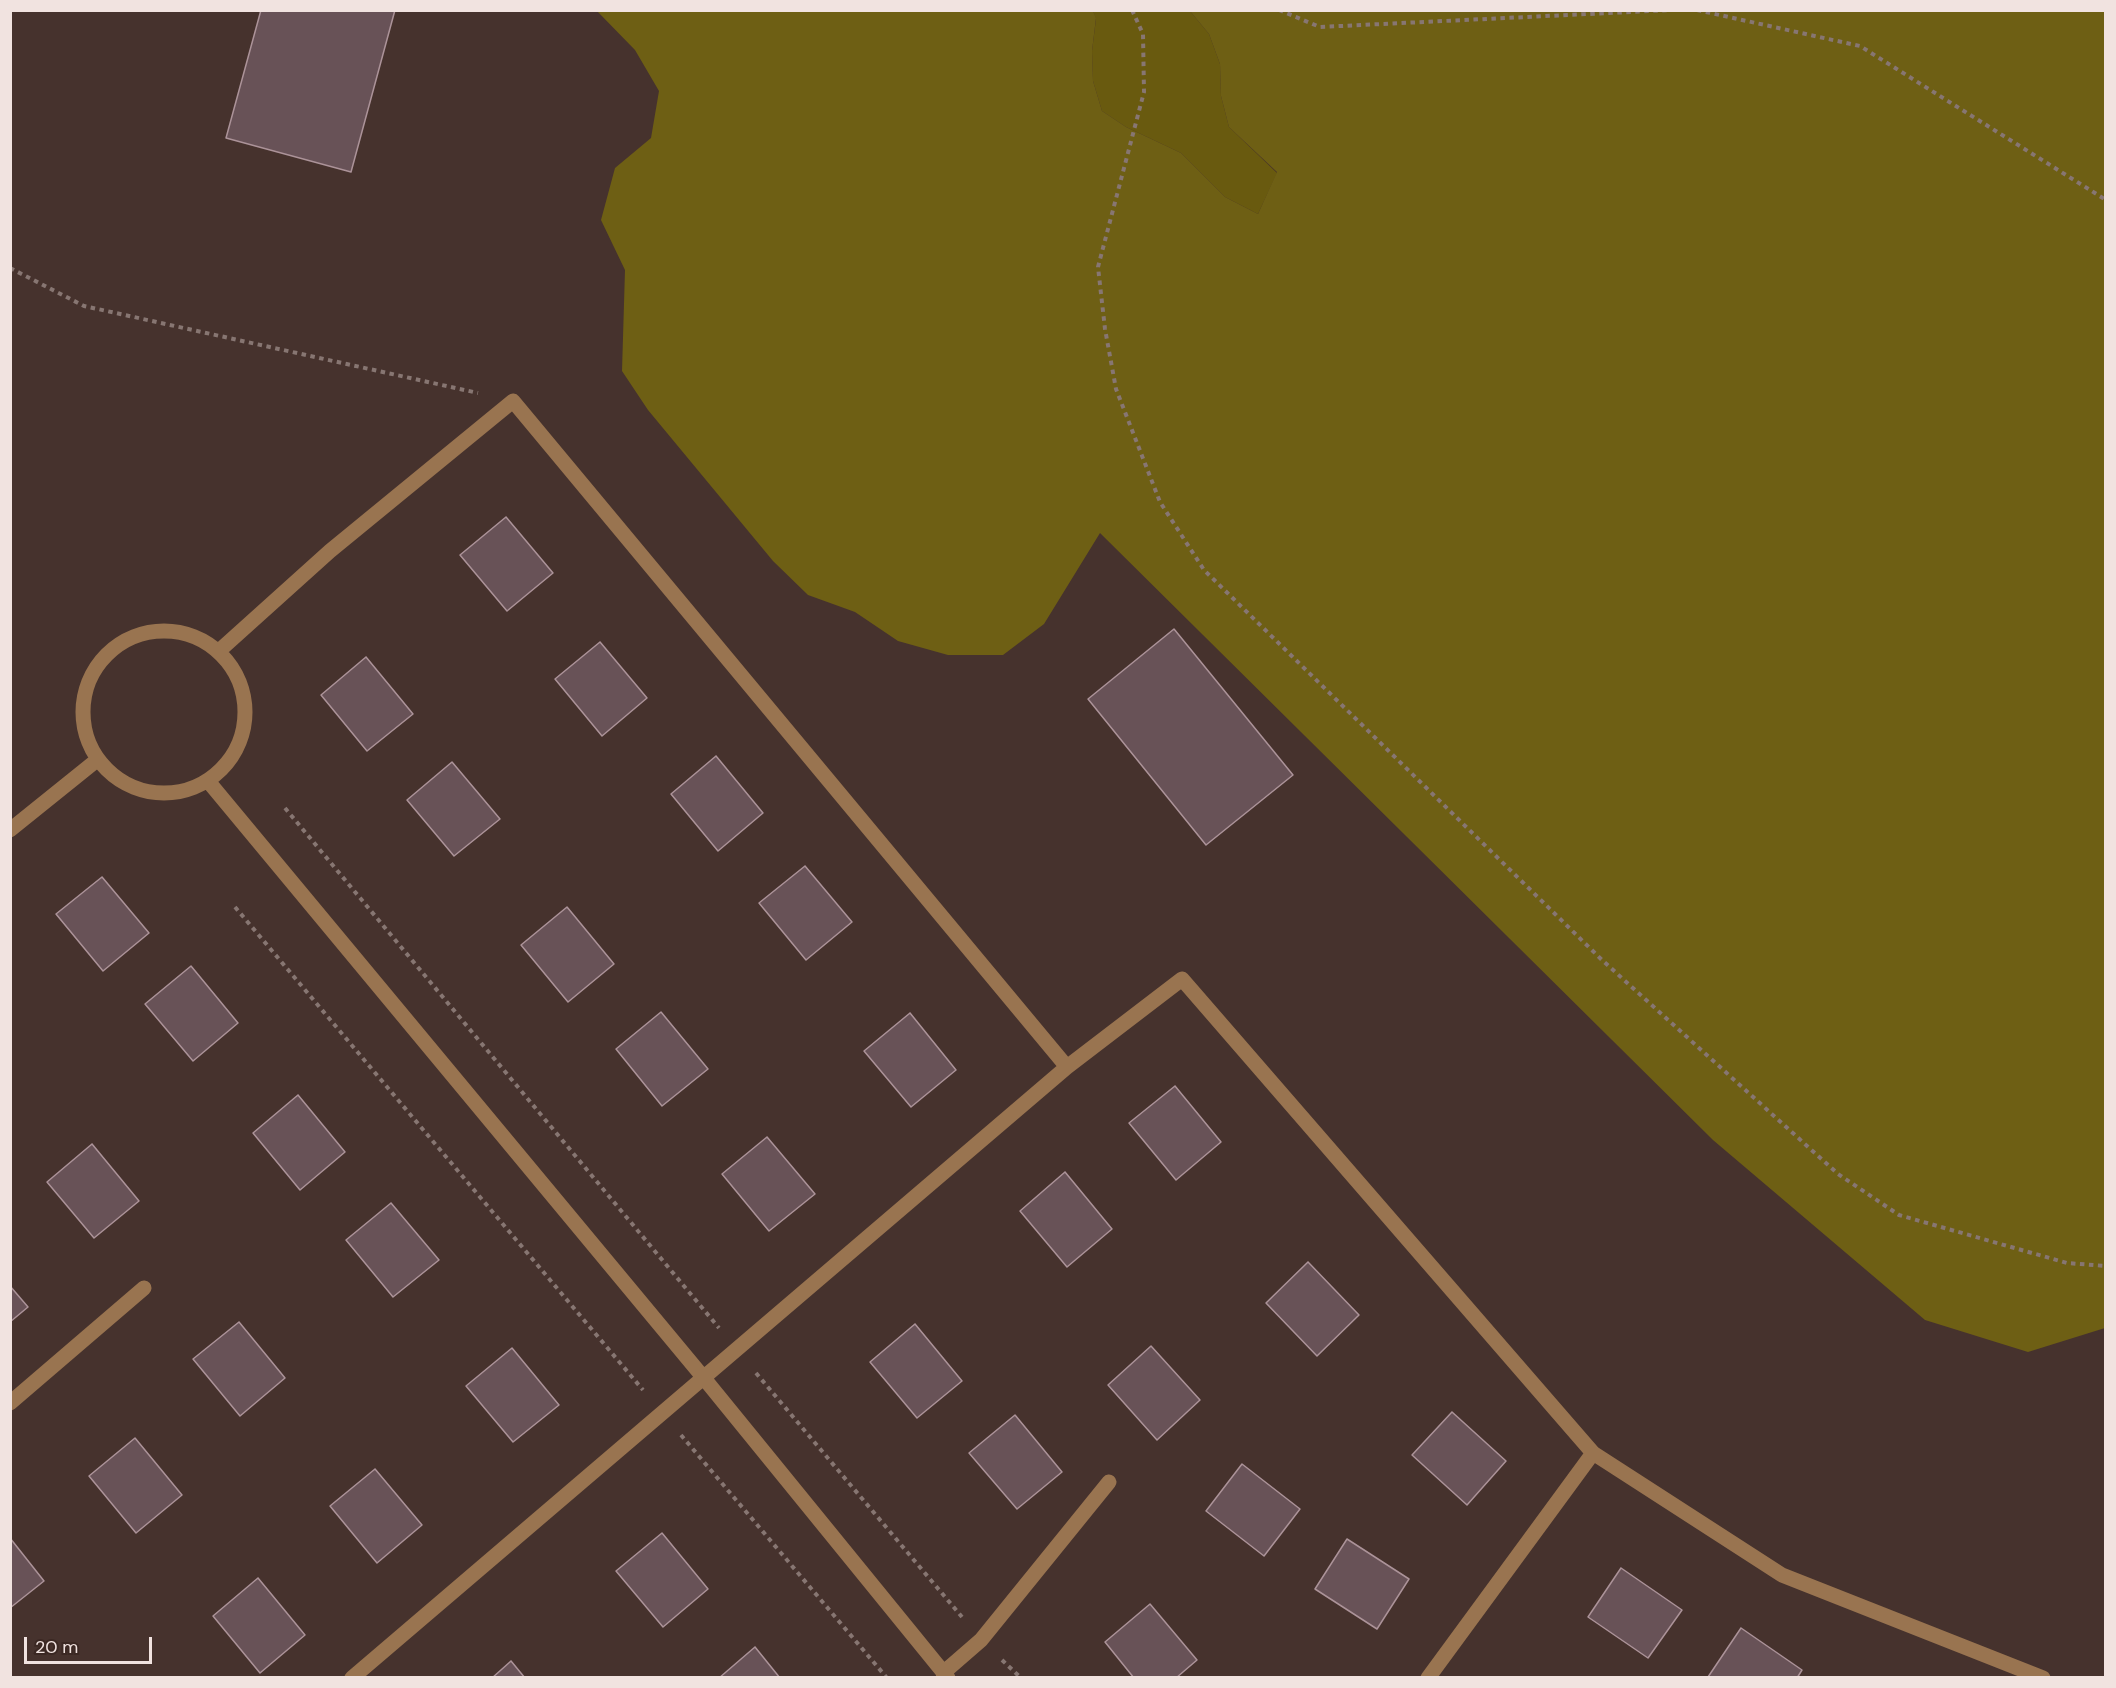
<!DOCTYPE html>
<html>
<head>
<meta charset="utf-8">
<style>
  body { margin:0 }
  #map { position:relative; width:2116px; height:1688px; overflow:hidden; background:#46322d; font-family:"DM Sans",sans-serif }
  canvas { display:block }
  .frame { position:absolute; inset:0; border:12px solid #f1e3e0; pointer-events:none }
  .scale { position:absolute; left:24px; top:1637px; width:128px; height:27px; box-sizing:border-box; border:3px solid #f1e3e0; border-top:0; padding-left:8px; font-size:18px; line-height:21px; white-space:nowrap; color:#f1e3e0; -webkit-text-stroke:4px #3b2823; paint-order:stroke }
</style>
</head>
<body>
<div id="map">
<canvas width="2116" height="1688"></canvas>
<div class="frame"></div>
<div class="scale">20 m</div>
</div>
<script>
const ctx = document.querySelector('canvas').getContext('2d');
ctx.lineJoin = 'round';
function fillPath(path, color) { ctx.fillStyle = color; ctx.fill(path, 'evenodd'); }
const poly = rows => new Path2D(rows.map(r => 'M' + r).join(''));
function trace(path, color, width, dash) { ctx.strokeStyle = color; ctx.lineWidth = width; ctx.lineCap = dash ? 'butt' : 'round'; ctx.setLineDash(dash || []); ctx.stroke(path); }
fillPath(poly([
  [1093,11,1190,11,1209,34,1220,64,1221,96,1229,127,1277,173,1258,214,1225,197,1181,153,1126,127,1102,111,1093,81,1092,51,1096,19]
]), '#695a0f');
fillPath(poly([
  [597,11,1093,11,1096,18,1092,51,1093,81,1102,111,1126,127,1181,153,1225,197,1258,214,1277,172,1229,127,1221,96,1220,64,1209,34,1190,11,2105,11,2105,1328,2028,1352,1925,1320,1713,1140,1100,533,1044,624,1003,655,948,655,898,641,855,612,808,595,773,561,648,410,622,371,625,270,601,220,615,168,651,138,659,91,635,50]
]), '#6e5f14');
const building = poly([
  [261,10,395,10,351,172,226,138,261,10],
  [506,517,553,573,507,611,460,555,506,517],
  [1174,629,1293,775,1206,845,1088,699,1174,629],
  [600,642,647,698,602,736,555,679,600,642],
  [366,657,413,714,367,751,321,695,366,657],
  [716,756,763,813,718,851,671,794,716,756],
  [452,762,500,819,454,856,407,800,452,762],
  [805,866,852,922,806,960,759,903,805,866],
  [102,877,149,933,103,971,56,914,102,877],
  [567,907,614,964,568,1002,521,945,567,907],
  [191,966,238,1023,193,1061,145,1004,191,966],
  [661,1012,708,1069,662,1106,616,1049,661,1012],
  [910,1013,956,1070,911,1107,864,1051,910,1013],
  [1175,1086,1221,1142,1176,1180,1129,1123,1175,1086],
  [298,1095,345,1152,300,1190,253,1133,298,1095],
  [767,1137,815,1194,769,1231,722,1174,767,1137],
  [92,1144,139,1201,94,1238,47,1182,92,1144],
  [1065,1172,1112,1229,1067,1267,1020,1211,1065,1172],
  [391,1203,439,1260,393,1297,346,1240,391,1203],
  [1308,1262,1359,1315,1317,1356,1266,1303,1308,1262],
  [10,1286,28,1307,10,1322,10,1286],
  [239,1322,285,1378,240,1416,193,1359,239,1322],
  [915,1324,962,1381,917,1418,870,1362,915,1324],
  [1151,1346,1200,1400,1157,1440,1108,1385,1151,1346],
  [512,1348,559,1405,513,1442,466,1386,512,1348],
  [1452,1412,1506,1461,1467,1505,1412,1455,1452,1412],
  [1015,1415,1062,1472,1017,1509,969,1453,1015,1415],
  [135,1438,182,1495,136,1533,89,1476,135,1438],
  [1242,1464,1300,1509,1264,1556,1206,1511,1242,1464],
  [375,1469,422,1525,377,1563,330,1506,375,1469],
  [662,1533,708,1589,663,1627,616,1571,662,1533],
  [10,1538,44,1581,10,1608,10,1538],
  [1347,1539,1409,1579,1377,1629,1315,1589,1347,1539],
  [1621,1568,1682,1610,1648,1658,1588,1617,1621,1568],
  [258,1578,305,1635,260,1673,213,1616,258,1578],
  [1150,1604,1197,1660,1176,1678,1134,1678,1105,1642,1150,1604],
  [1741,1628,1802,1670,1797,1678,1708,1677,1741,1628],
  [755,1647,780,1678,719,1678,755,1647],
  [511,1661,525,1678,492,1678,511,1661]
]);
fillPath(building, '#685257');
trace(building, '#ac9399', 1.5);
trace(poly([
  [1132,10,1143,34,1144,92,1098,267,1105,329,1116,389,1160,502,1204,570,1602,960,1838,1174,1899,1215,2067,1263,2106,1266],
  [1279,10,1320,27,1671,10],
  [1697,10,1860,46,2106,200],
  [10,268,84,306,478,393],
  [285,808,719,1328],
  [235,907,643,1390],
  [756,1373,962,1617],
  [681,1435,887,1678],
  [1002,1660,1021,1678]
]), '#877672', 4, [4.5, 4.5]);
trace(poly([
  '83 712a81 81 0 1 1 162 0a81 81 0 1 1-162 0Z',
  [220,650,330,551,513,401,1067,1067],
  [208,781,703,1377,948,1678],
  [10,830,97,760],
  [10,1403,144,1288],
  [943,1673,981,1640,1109,1482],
  [352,1678,1067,1067,1182,979,1593,1453,1782,1575,2043,1678],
  [1428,1678,1593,1453]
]), '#997450', 15);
</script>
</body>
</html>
